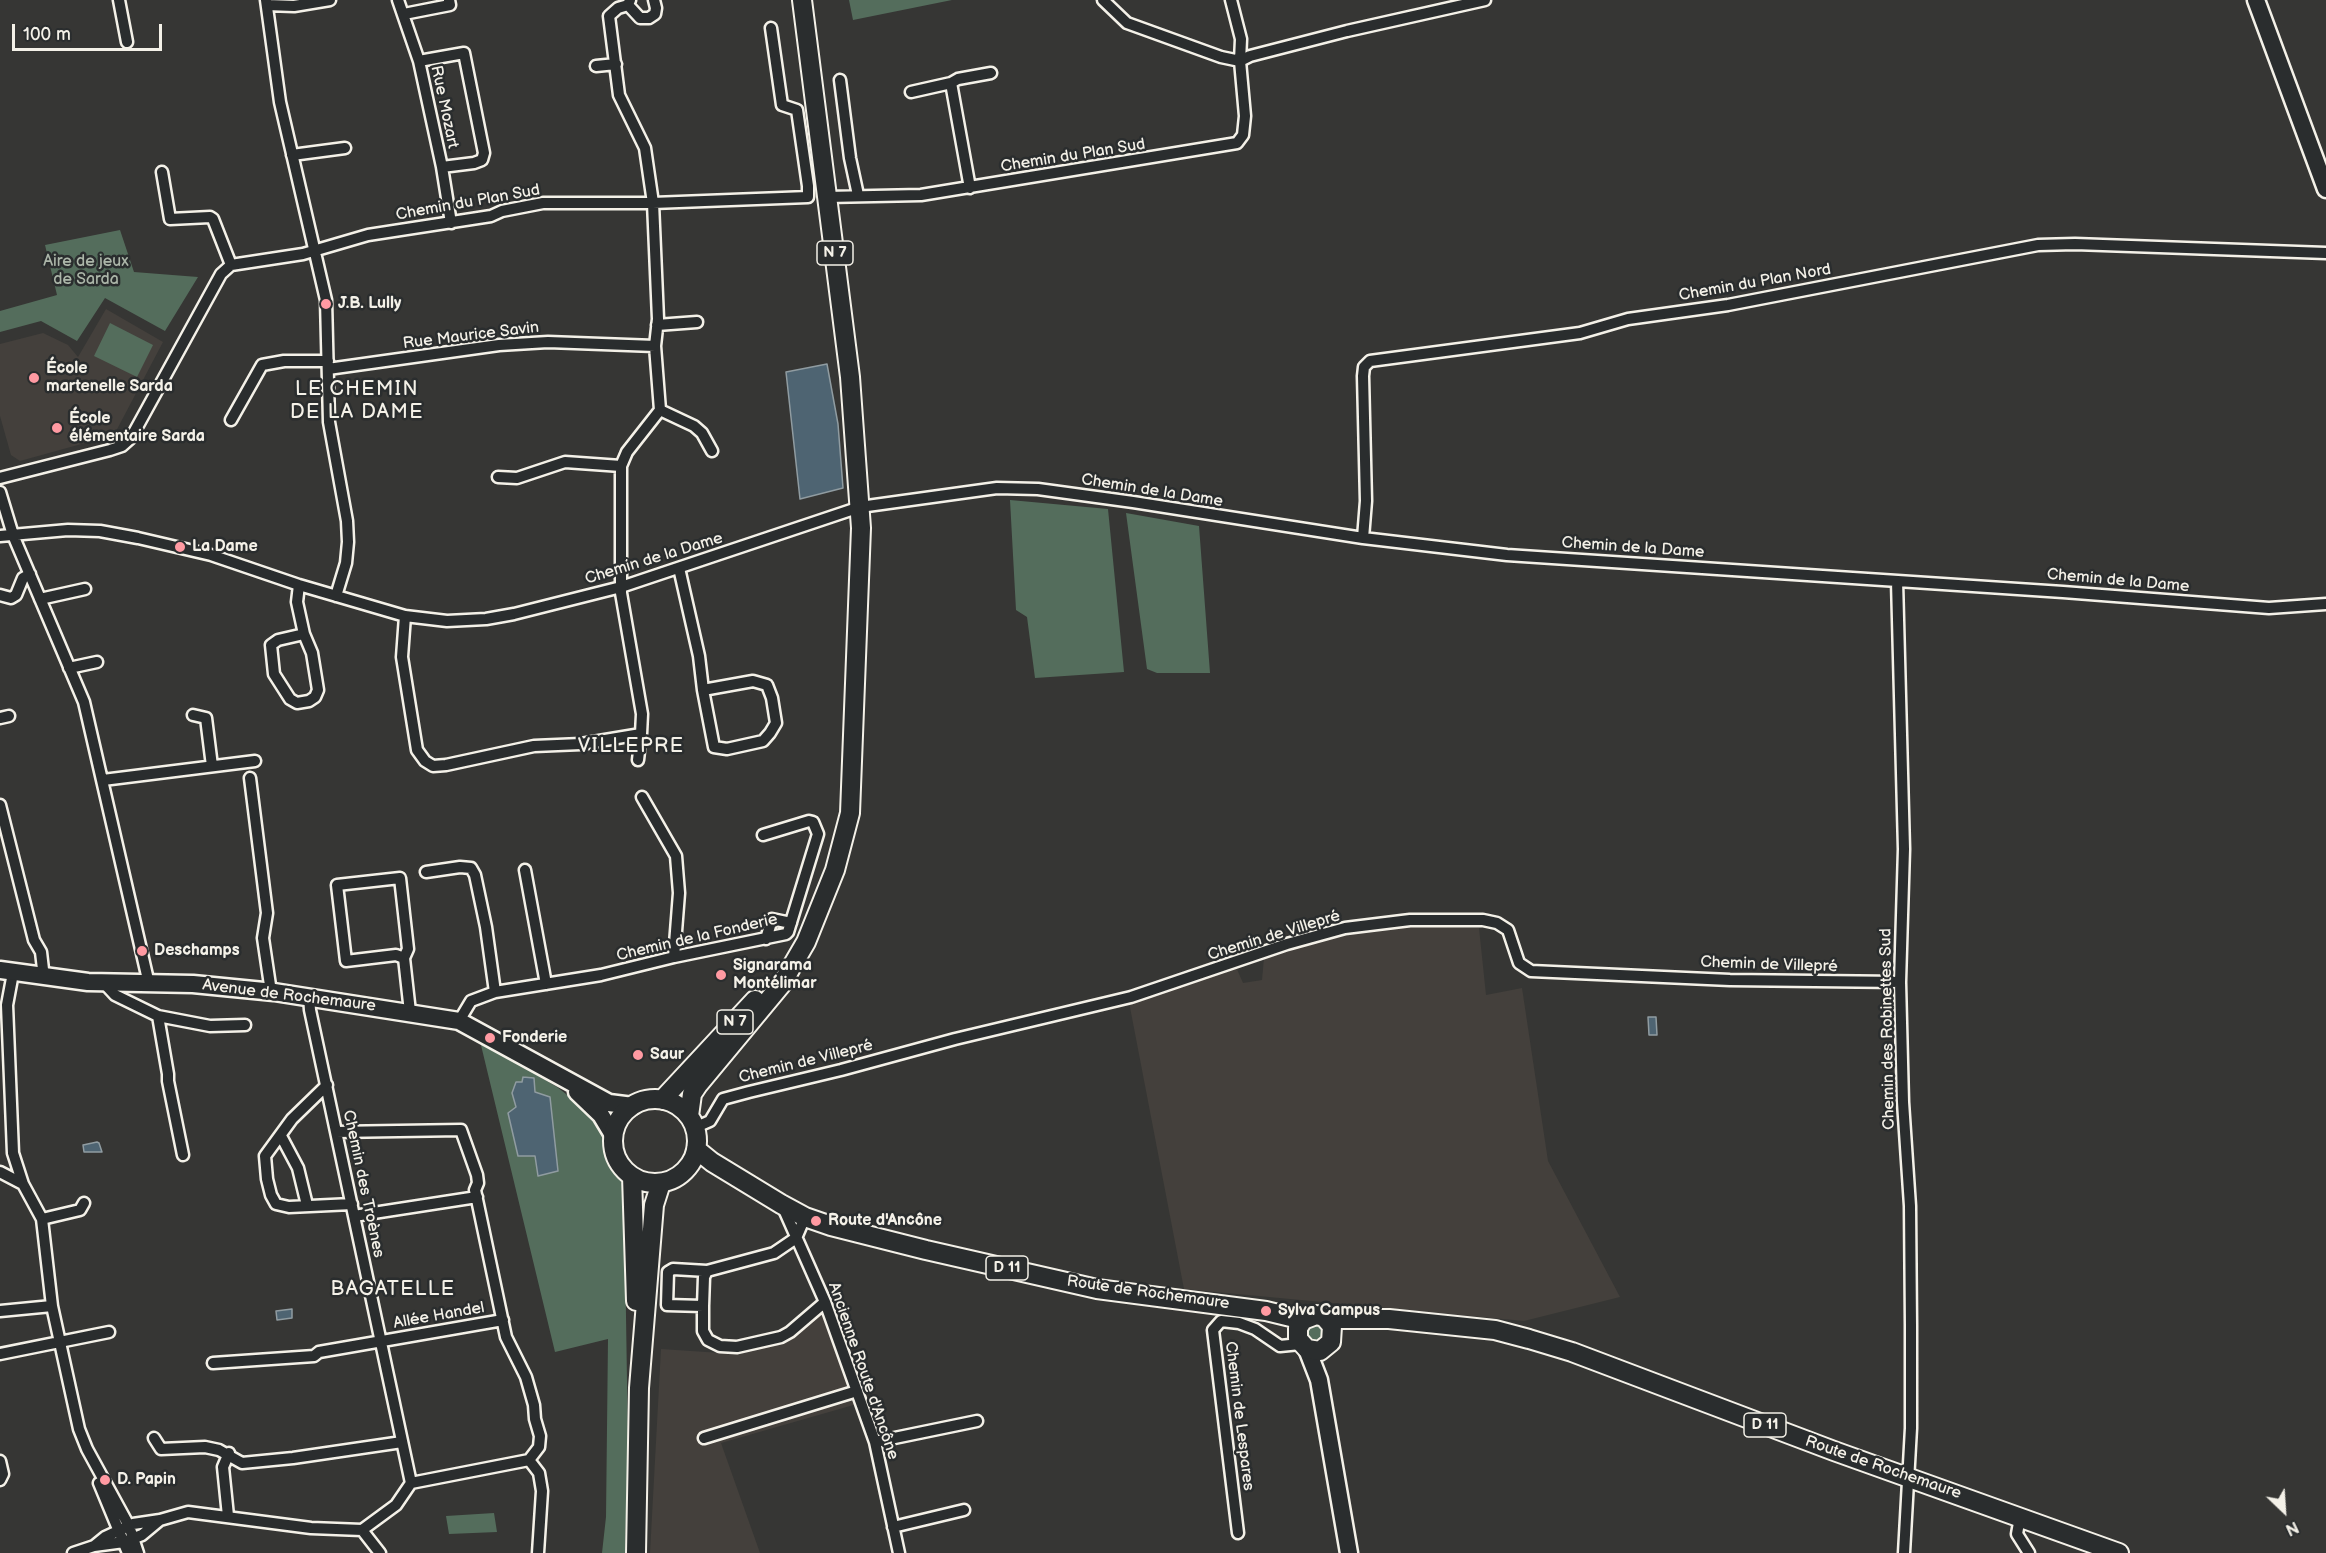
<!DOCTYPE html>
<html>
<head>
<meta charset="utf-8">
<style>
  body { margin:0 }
  #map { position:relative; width:2326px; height:1553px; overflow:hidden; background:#363634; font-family:"Balsamiq Sans",sans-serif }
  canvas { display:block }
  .north { position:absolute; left:2254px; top:1481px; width:60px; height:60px; -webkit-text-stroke:4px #2a2d2e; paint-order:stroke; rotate:155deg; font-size:16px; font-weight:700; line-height:24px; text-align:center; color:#f4f1e8 }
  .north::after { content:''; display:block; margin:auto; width:21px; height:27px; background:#f4f1e8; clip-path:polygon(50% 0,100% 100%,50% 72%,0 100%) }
  .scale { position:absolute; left:12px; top:24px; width:150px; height:27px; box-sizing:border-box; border:3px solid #f4f1e8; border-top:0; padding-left:8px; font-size:18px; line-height:21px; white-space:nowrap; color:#f4f1e8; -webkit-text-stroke:4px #2a2d2e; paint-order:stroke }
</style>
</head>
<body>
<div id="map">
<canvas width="2326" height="1553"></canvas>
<div class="north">N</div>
<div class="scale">100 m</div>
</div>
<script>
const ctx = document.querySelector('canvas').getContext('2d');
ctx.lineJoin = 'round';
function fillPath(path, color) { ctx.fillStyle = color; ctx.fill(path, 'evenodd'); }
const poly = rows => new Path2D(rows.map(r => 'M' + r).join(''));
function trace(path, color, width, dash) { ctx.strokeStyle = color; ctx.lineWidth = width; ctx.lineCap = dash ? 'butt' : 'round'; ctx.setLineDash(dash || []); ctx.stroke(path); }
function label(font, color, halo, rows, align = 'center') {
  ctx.font = font + ' "Balsamiq Sans",sans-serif'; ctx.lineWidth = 5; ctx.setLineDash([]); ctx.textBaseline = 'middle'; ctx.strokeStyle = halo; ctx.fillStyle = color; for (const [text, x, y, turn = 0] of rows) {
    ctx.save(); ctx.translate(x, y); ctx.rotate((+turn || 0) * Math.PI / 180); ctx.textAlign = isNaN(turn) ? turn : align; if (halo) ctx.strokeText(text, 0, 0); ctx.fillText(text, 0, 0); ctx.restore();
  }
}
fillPath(poly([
  [106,309,163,342,114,435,20,461,11,455,0,416,0,344,43,333,68,345,78,357],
  [1414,926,1479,928,1486,995,1522,988,1548,1161,1620,1297,1524,1321,1184,1289,1129,1002,1236,967,1243,983,1262,980,1264,958,1303,944,1349,932],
  [821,1311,857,1404,721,1443,760,1553,650,1553,661,1349,721,1353,784,1339]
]), '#44403c');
fillPath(poly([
  [849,0,952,0,853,20],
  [120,230,134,272,198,277,165,331,105,298,77,341,41,321,0,332,0,311,57,295,45,245],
  [110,323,153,345,137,377,94,356],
  [1010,500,1108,509,1124,672,1035,678,1027,617,1016,610],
  [1126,513,1199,526,1210,673,1157,673,1147,669],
  [480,1041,557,1087,584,1108,601,1130,606,1159,624,1186,628,1446,625,1553,602,1553,606,1517,608,1339,555,1352],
  [1313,1322,1324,1327,1325,1338,1311,1345,1304,1328],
  [494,1513,497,1532,449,1534,446,1516]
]), '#546d5c');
const water = poly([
  [827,364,838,424,843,488,800,499,786,372,827,364],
  [1648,1017,1656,1017,1657,1035,1649,1035,1648,1017],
  [523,1077,534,1078,535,1092,550,1097,558,1171,538,1176,535,1156,518,1156,508,1113,516,1107,512,1093,516,1082,522,1082,523,1077],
  [97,1142,99,1143,102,1152,84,1152,83,1145,97,1142],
  [292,1309,292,1318,277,1320,276,1311,292,1309]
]);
fillPath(water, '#4e6472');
trace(water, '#909ca1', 1.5);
const street = poly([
  [119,0,127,42],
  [266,0,280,102,326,300,329,422,347,521,348,542,346,563,336,596],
  [398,0,419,61,442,167,451,223],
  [1103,0,1127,23,1221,57,1240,61,1250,56,1347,31,1485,0],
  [267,5,294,6,330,0],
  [628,5,640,18,649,18,655,14,656,8,654,0],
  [404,14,450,5,449,0],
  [419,61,464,53,484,153,482,160,474,163,442,167],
  [596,66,616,64],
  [840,80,850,158,858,195],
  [911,92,951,83],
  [292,155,345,148],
  [162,172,170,219,210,217,213,219,231,265],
  [970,188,951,83,958,79,991,73],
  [827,197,921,195,1237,143,1243,135,1245,116,1240,61,1241,39,1231,0],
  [657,325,697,322],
  [328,369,499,345,548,342,655,346],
  [660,410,694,426,702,433,712,451],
  [231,420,262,365,284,361,328,361],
  [498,477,517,478,565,462,621,466],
  [0,478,110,450,122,446,131,438,221,274,231,265,303,254,368,235,491,216,502,211,543,203,653,203,808,197,808,186,797,110,782,105,771,28],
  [0,492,13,535,84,702,149,984],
  [0,536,68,530,100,531,138,538,211,555,299,585,405,616,447,621,486,619,514,614,621,587,860,507,997,488,1038,489,1133,502,1363,538,1507,555,2063,592,2269,608,2326,604],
  [1363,538,1366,501,1363,376,1364,367,1370,361,1580,333,1628,319,1728,305,2038,245,2075,244,2326,253],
  [679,568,699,656,703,690,714,747,727,749,763,741,770,733,776,723,772,698,767,685,753,681,703,690],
  [1897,581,1904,849,1900,982,1903,1102,1910,1206,1911,1326,1911,1428,1904,1553],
  [299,585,297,602,304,634,278,640,271,645,274,674,290,699,297,703,309,701,315,697,318,690,312,653,304,634],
  [0,595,11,598,16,595,23,578,30,574],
  [40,599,85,589],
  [405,616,402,657,417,750,425,761,433,766,446,765,534,746,581,744,641,734,642,714,621,593,621,466,627,452,660,410,655,346,658,319,653,203,645,148,619,95,609,16,618,8,628,5,630,0],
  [69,668,97,662],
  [193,715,206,718,212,766],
  [0,718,9,716],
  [638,760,641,734],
  [250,778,267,913,263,938,271,992],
  [103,780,255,761],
  [642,797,676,856,679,893,674,957],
  [0,805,34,940,41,952,44,978],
  [525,870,546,984],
  [426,872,460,867,471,868,475,875,486,927,495,992],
  [766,939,772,919,791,923],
  [404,958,396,955,346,961,337,885,400,878,408,949,404,958,410,1012],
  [13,973,7,1005,13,1153,23,1184,42,1219,52,1306,79,1429,87,1449,129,1526,138,1553],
  [103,982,115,995,158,1016,210,1026,245,1025],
  [309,996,310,1010,411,1483],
  [158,1016,168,1074,168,1081,183,1155],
  [459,1021,471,1001,495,992,601,975,674,957,786,934,788,932,818,834,813,822,809,821,763,835],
  [327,1085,292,1119,265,1156,267,1179,271,1195,276,1204,289,1207,352,1204],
  [694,1128,710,1121,723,1099,749,1092,841,1070,955,1039,1131,997,1287,944,1345,928,1410,920,1483,920,1497,923,1508,930,1519,963,1531,971,1730,980,1900,982],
  [336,1132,461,1130,477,1175,478,1183,475,1190,506,1337,526,1377,534,1405,535,1419,540,1436,539,1447,529,1460],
  [281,1136,298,1168,307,1205],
  [0,1172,23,1184],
  [782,1205,825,1302,875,1442,899,1553],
  [354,1216,477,1197],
  [42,1219,80,1210,84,1203],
  [707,1271,704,1277,703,1306,667,1305,668,1272,673,1269,707,1271,774,1253,796,1238,805,1217],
  [703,1306,703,1331,708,1340,720,1346,737,1347,781,1337,790,1332,825,1302],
  [0,1311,52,1306],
  [0,1354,109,1332],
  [213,1363,314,1356,319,1352,503,1320],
  [154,1438,161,1449,205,1447,219,1450,242,1463,293,1458,402,1442],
  [704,1438,857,1391],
  [875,1442,977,1421],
  [0,1461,3,1474,0,1480],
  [99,1483,128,1553],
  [228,1516,223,1467,229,1453],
  [2020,1517,2017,1534,2029,1553],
  [893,1527,964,1510],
  [362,1530,380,1553],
  [1238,1533,1213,1330,1221,1321,1239,1323,1255,1329,1280,1346,1300,1344],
  [94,1546,105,1537,133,1524,160,1520,188,1512,311,1528,362,1530,396,1505,411,1483,529,1460,539,1473,542,1491,538,1553],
  [73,1553,94,1546,124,1542,142,1535,160,1520]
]);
const secondary = poly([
  [2256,0,2326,189],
  [0,970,88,982,193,984,274,992,459,1021,609,1103,633,1106],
  [577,1092,601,1115,613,1135],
  [1307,1349,1319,1380,1349,1553]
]);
const primary = poly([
  '613 1141a42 42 0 1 1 84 0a42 42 0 1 1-84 0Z',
  [662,1100,755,1000],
  [689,1116,692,1094,698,1085,781,985,806,942,835,870,850,813,861,528,850,377,802,0],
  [696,1149,712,1162,781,1204,805,1217,831,1226,926,1250,1097,1289,1266,1311,1303,1320],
  [632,1176,636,1301],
  [1325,1318,1332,1326,1331,1342,1320,1351,1307,1349,1298,1339,1298,1328,1303,1320,1316,1315,1333,1319,1389,1319,1495,1330,1529,1339,1572,1352,1834,1451,2119,1553],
  [636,1553,639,1388,654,1205,661,1183]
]);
trace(street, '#f4f1e8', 15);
trace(secondary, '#f4f1e8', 21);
trace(primary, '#f4f1e8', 22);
trace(street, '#2a2d2e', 10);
trace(secondary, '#2a2d2e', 16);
trace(primary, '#2a2d2e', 18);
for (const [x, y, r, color] of [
  [326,304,6,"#ff9aa2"],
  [34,378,6,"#ff9aa2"],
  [57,428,6,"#ff9aa2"],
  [180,547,6,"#ff9aa2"],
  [142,951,6,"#ff9aa2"],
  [721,975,6,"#ff9aa2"],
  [490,1038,6,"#ff9aa2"],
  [638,1055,6,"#ff9aa2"],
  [816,1221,6,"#ff9aa2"],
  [1266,1311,6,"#ff9aa2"],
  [105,1480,6,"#ff9aa2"]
]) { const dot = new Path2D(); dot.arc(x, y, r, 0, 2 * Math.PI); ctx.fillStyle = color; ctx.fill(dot); trace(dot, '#2a2d2e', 2); }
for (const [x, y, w] of [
  [835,253,36],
  [735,1022,36],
  [1007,1268,42],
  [1765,1425,42]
]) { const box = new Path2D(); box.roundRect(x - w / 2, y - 12, w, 24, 4.5); ctx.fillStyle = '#2a2d2e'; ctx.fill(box); trace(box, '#f4f1e8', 1.5); }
label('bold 15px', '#f4f1e8', null, [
  ["N 7",835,253],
  ["N 7",735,1022],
  ["D 11",1007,1268],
  ["D 11",1765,1425]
]);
label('16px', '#f4f1e8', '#2a2d2e', [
  ["Rue Mozart",444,107,78],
  ["Chemin du Plan Sud",1073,156,-9],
  ["Chemin du Plan Sud",468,203,-10],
  ["Chemin du Plan Nord",1755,283,-10],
  ["Rue Maurice Savin",471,336,-7],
  ["Chemin de la Dame",1152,491,9],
  ["Chemin de la Dame",1633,548,4],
  ["Chemin de la Dame",654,559,-17],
  ["Chemin de la Dame",2118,581,5],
  ["Chemin de Villepré",1274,936,-17],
  ["Chemin de la Fonderie",697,938,-13],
  ["Chemin de Villepré",1769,965,2],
  ["Avenue de Rochemaure",289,996,7],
  ["Chemin des Robinettes Sud",1888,1029,-91],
  ["Chemin de Villepré",806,1062,-14],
  ["Chemin des Troènes",363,1184,78],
  ["Route de Rochemaure",1148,1293,8],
  ["Allée Handel",439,1316,-10],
  ["Ancienne Route d'Ancône",863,1371,71],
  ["Chemin de Lespares",1239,1416,83],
  ["Route de Rochemaure",1883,1468,19]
]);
label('16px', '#acb6a9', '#2a2d2e', [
  ["Aire de jeux",86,262],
  ["de Sarda",86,280]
]);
label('bold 16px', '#f4f1e8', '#2a2d2e', [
  ["J.B. Lully",338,304],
  ["École",46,369],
  ["martenelle Sarda",46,387],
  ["École",69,419],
  ["élémentaire Sarda",69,437],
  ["La Dame",192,547],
  ["Deschamps",154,951],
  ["Signarama",733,966],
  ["Montélimar",733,984],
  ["Fonderie",502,1038],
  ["Saur",650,1055],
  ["Route d'Ancône",828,1221],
  ["Sylva Campus",1278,1311],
  ["D. Papin",117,1480]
], 'left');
ctx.letterSpacing = '1.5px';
label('20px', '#f4f1e8', '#2a2d2e', [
  ["LE CHEMIN",357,390],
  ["DE LA DAME",357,413],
  ["VILLEPRE",631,747],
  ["BAGATELLE",393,1290]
]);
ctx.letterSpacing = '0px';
</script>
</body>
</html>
